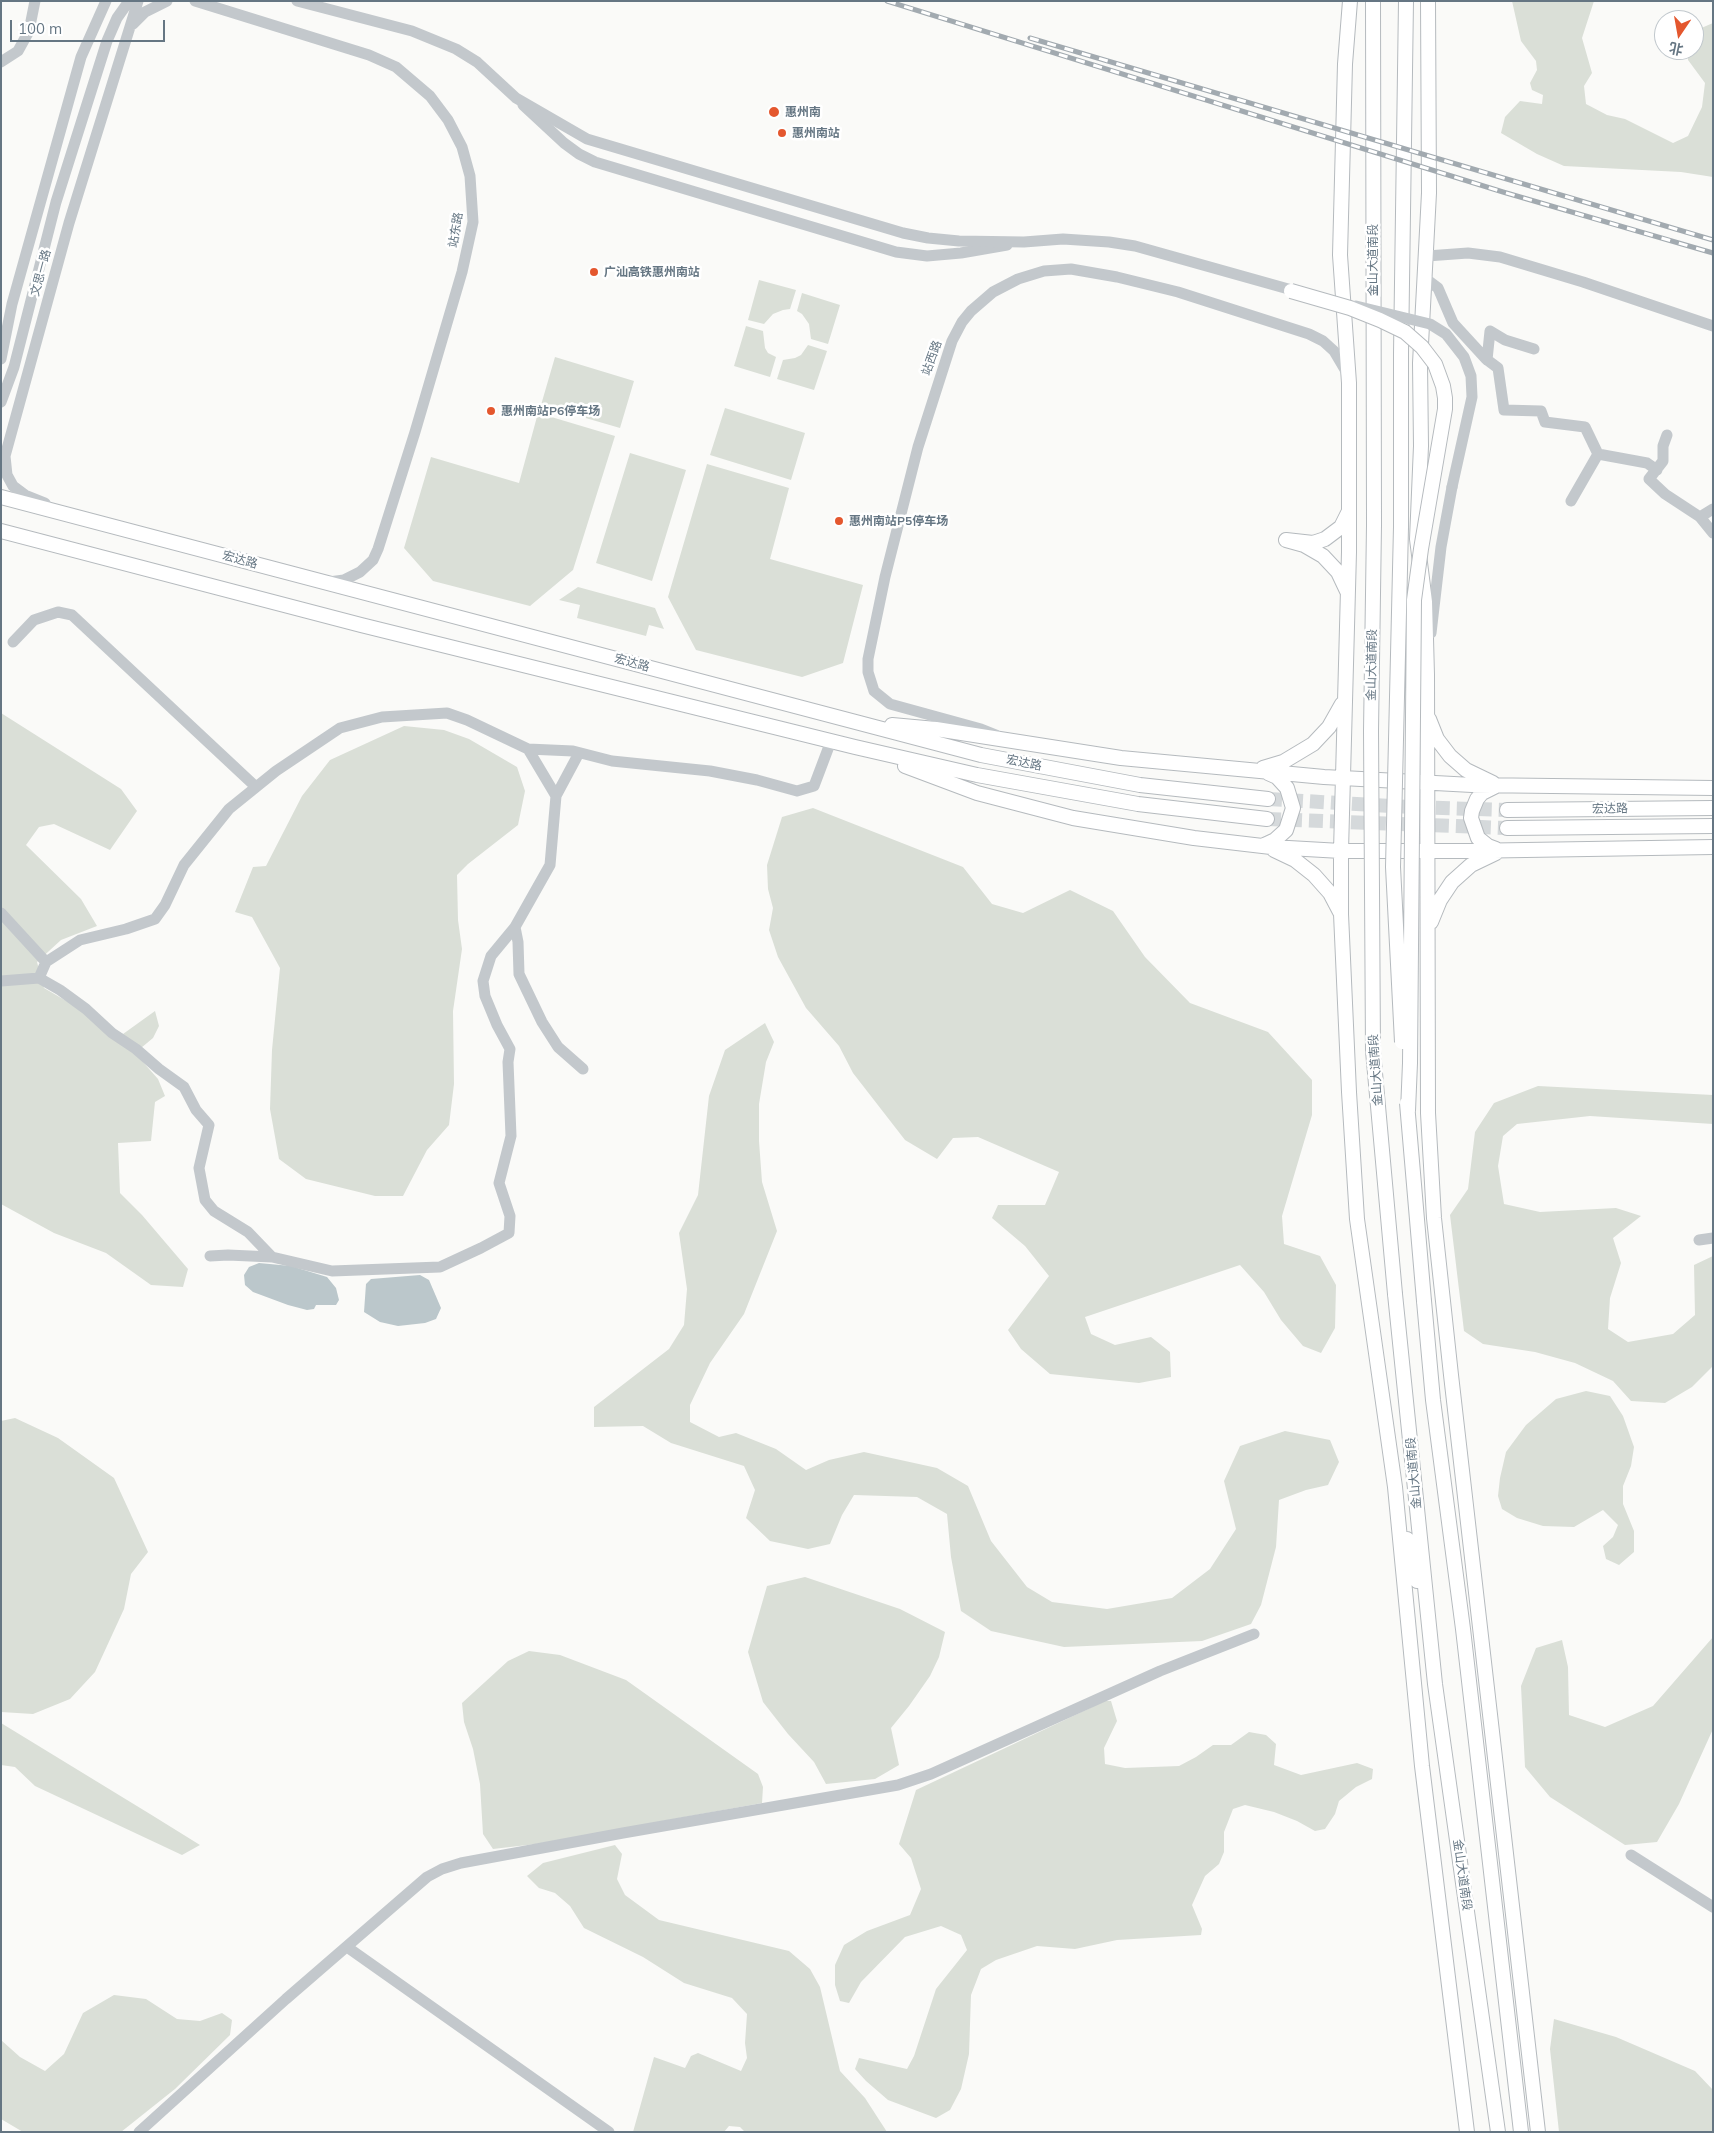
<!DOCTYPE html>
<html>
<head>
<meta charset="utf-8">
<style>
  body { margin:0 }
  #map { position:relative; width:1714px; height:2133px; overflow:hidden; background:#fafaf8; font-family:Mulish,"Noto Sans SC",sans-serif }
  canvas { display:block }
  .frame { position:absolute; inset:0; border:2px solid #657683; pointer-events:none }
  .north { position:absolute; left:1654px; top:10px; width:50px; height:50px; box-sizing:border-box; background:#fff; border:1px solid #c1c8cd; border-radius:50%; rotate:192deg; font-size:14px; font-weight:700; line-height:20px; text-align:center; color:#657683 }
  .north::after { content:''; display:block; margin:auto; width:18px; height:22px; background:#e4572e; clip-path:polygon(50% 0,100% 100%,50% 72%,0 100%) }
  .scale { position:absolute; left:10px; top:20px; width:155px; height:22px; box-sizing:border-box; border:2px solid #657683; border-top:0; padding-left:6px; font-size:15px; line-height:18px; white-space:nowrap; color:#657683; -webkit-text-stroke:4px #fff; paint-order:stroke }
</style>
</head>
<body>
<div id="map">
<canvas width="1714" height="2133"></canvas>
<div class="frame"></div>
<div class="north">北</div>
<div class="scale">100 m</div>
</div>
<script>
const ctx = document.querySelector('canvas').getContext('2d');
ctx.lineJoin = 'round';
function fillPath(path, color) { ctx.fillStyle = color; ctx.fill(path, 'evenodd'); }
const poly = rows => new Path2D(rows.map(r => 'M' + r).join(''));
function trace(path, color, width, dash) { ctx.strokeStyle = color; ctx.lineWidth = width; ctx.lineCap = dash ? 'butt' : 'round'; ctx.setLineDash(dash || []); ctx.stroke(path); }
function label(font, color, halo, rows, align = 'center') {
  ctx.font = font + ' Mulish,"Noto Sans SC",sans-serif'; ctx.lineWidth = 5; ctx.setLineDash([]); ctx.textBaseline = 'middle'; ctx.strokeStyle = halo; ctx.fillStyle = color; for (const [text, x, y, turn = 0] of rows) {
    ctx.save(); ctx.translate(x, y); ctx.rotate((+turn || 0) * Math.PI / 180); ctx.textAlign = isNaN(turn) ? turn : align; if (halo) ctx.strokeText(text, 0, 0); ctx.fillText(text, 0, 0); ctx.restore();
  }
}
fillPath(poly([
  [1512,1,1594,1,1582,38,1592,73,1584,86,1586,104,1607,115,1625,119,1673,143,1688,136,1702,107,1705,83,1688,60,1688,50,1694,50,1694,37,1699,29,1713,23,1713,177,1681,172,1564,166,1537,154,1501,133,1505,117,1520,101,1542,104,1543,95,1532,90,1530,83,1537,70,1536,61,1521,41],
  [759,280,796,290,790,309,783,310,773,314,764,324,748,320],
  [802,293,840,305,828,344,811,339,809,324,802,314,797,311],
  [746,326,763,331,765,348,768,353,776,357,770,377,734,366],
  [808,345,827,351,814,390,777,379,783,360,795,358,801,355],
  [555,357,634,381,620,428,541,405],
  [725,408,805,433,791,480,710,455],
  [538,413,615,436,573,570,530,606,433,581,404,548,431,457,519,483],
  [630,453,686,470,652,581,596,563],
  [707,464,789,488,770,559,863,585,843,663,802,677,696,650,668,597],
  [578,587,655,608,664,629,649,625,646,636,577,618,580,605,559,600],
  [1,713,121,789,137,811,110,850,54,824,39,827,26,845,81,899,97,926,61,940,37,962,44,988,123,1034,155,1011,159,1026,153,1038,135,1053,158,1079,165,1096,155,1102,151,1141,118,1143,120,1193,142,1215,188,1269,183,1287,151,1285,106,1253,54,1233,1,1204],
  [404,726,444,730,469,739,517,767,525,791,518,825,468,864,457,875,458,920,462,949,453,1011,454,1084,449,1125,427,1150,403,1196,375,1196,306,1179,279,1159,270,1109,272,1050,280,968,252,917,235,912,253,867,266,866,302,796,330,760],
  [813,808,963,867,992,904,1023,913,1070,890,1113,911,1145,957,1190,1003,1268,1032,1312,1080,1312,1115,1282,1216,1284,1244,1320,1256,1336,1285,1335,1328,1321,1353,1303,1346,1281,1320,1264,1292,1240,1265,1085,1317,1091,1334,1115,1345,1151,1337,1170,1352,1171,1377,1139,1383,1050,1374,1021,1349,1008,1330,1049,1276,1025,1246,992,1218,998,1205,1045,1205,1059,1172,978,1137,953,1138,937,1159,905,1140,853,1073,839,1046,806,1008,778,957,769,930,773,908,768,889,767,865,782,817],
  [765,1023,774,1042,766,1062,759,1104,759,1141,762,1182,777,1231,744,1314,710,1363,690,1405,690,1422,719,1437,736,1433,776,1449,806,1470,829,1460,864,1452,937,1468,968,1486,991,1541,1027,1587,1052,1602,1107,1609,1172,1598,1210,1569,1236,1529,1224,1481,1240,1446,1285,1431,1330,1440,1339,1462,1328,1485,1306,1490,1279,1500,1276,1547,1261,1605,1251,1624,1202,1641,1064,1647,991,1631,961,1611,951,1557,947,1514,917,1497,854,1495,842,1515,830,1544,808,1549,770,1541,746,1518,755,1490,744,1466,671,1443,643,1426,594,1427,594,1407,669,1349,684,1325,687,1289,679,1233,698,1195,709,1096,725,1050],
  [1538,1086,1713,1095,1713,1124,1590,1116,1517,1124,1503,1136,1498,1166,1504,1204,1540,1212,1616,1208,1641,1216,1613,1238,1621,1263,1610,1298,1608,1329,1628,1342,1673,1334,1695,1315,1694,1265,1713,1256,1713,1366,1692,1387,1665,1403,1631,1401,1613,1381,1575,1363,1535,1352,1483,1344,1464,1331,1450,1215,1468,1189,1475,1132,1494,1103],
  [1586,1391,1610,1396,1623,1416,1634,1447,1631,1466,1623,1486,1623,1504,1634,1531,1634,1552,1619,1565,1606,1559,1603,1546,1613,1537,1618,1525,1603,1510,1574,1527,1543,1526,1517,1518,1502,1509,1498,1496,1500,1478,1506,1452,1526,1425,1556,1399],
  [15,1418,58,1438,114,1478,148,1552,131,1574,124,1609,95,1672,70,1699,33,1714,1,1712,1,1421],
  [805,1577,900,1609,945,1632,939,1657,930,1676,909,1706,891,1728,899,1765,875,1779,826,1784,814,1762,788,1734,763,1702,748,1652,767,1586],
  [1713,1637,1713,1729,1679,1804,1657,1842,1625,1845,1550,1797,1525,1767,1521,1686,1536,1648,1562,1640,1568,1667,1569,1715,1605,1727,1653,1706],
  [529,1651,560,1655,626,1680,758,1774,763,1787,762,1803,536,1844,493,1849,483,1834,480,1784,473,1749,464,1722,462,1703,508,1661],
  [1105,1701,1111,1701,1117,1721,1104,1748,1105,1764,1125,1768,1179,1766,1196,1757,1213,1745,1231,1745,1249,1732,1266,1735,1276,1744,1274,1765,1301,1775,1357,1763,1373,1769,1372,1779,1356,1787,1339,1801,1335,1814,1325,1829,1315,1831,1297,1821,1274,1812,1245,1805,1233,1809,1224,1832,1224,1852,1219,1864,1205,1876,1192,1905,1202,1929,1201,1935,1117,1940,1075,1949,1037,1946,996,1960,981,1969,971,1995,969,2054,961,2089,950,2110,936,2118,888,2100,866,2081,855,2069,859,2058,907,2069,914,2056,936,1989,967,1950,961,1935,941,1926,905,1937,861,1982,849,2003,840,2001,835,1985,835,1965,844,1945,867,1931,910,1915,921,1889,911,1858,899,1844,916,1790],
  [1,1723,150,1814,200,1845,182,1855,35,1786,15,1767,1,1765],
  [615,1845,622,1854,617,1879,625,1895,659,1920,789,1951,810,1969,820,1987,840,2071,865,2098,887,2132,745,2132,740,2127,729,2126,724,2132,633,2132,654,2057,685,2068,691,2056,698,2053,741,2071,747,2058,745,2043,747,2014,732,1998,684,1983,643,1957,584,1928,570,1906,555,1893,539,1888,527,1876,543,1863],
  [114,1995,146,1999,177,2019,200,2021,222,2013,232,2020,230,2035,175,2089,121,2132,23,2132,1,2119,1,2040,20,2057,45,2071,64,2054,83,2013],
  [1554,2019,1616,2037,1695,2071,1713,2090,1713,2132,1559,2132,1550,2049]
]), '#dadfd7');
fillPath(poly([
  [259,1263,291,1266,327,1277,336,1288,339,1300,336,1305,316,1305,314,1309,307,1310,288,1305,253,1292,245,1285,244,1275,249,1267],
  [420,1275,429,1280,441,1308,436,1319,425,1323,398,1326,380,1322,364,1312,366,1284,371,1279]
]), '#bbc7cb');
trace(poly([
  [1268,799,1410,807,1507,810],
  [1267,819,1507,828]
]), '#d5d9db', 14, [14, 7]);
const major = poly([
  [1350,1,1345,64,1340,255,1349,383,1349,552,1341,851,1341,914,1349,1092,1357,1219,1395,1487,1422,1766,1467,2132],
  [1373,1,1374,525],
  [1428,1,1429,193,1420,363,1421,446,1417,539,1425,602,1427,675,1428,1113,1434,1218,1451,1375,1538,2132],
  [1,497,981,755,1140,785,1268,799],
  [1401,527,1401,353,1406,1],
  [1,531,361,625,855,747,977,775,1138,804,1267,819],
  [1347,591,1338,572,1323,556,1304,545,1286,540,1313,543,1325,539,1341,527,1348,513],
  [1429,719,1437,739,1450,756,1466,770,1493,783],
  [892,725,936,729,1121,758,1324,777,1472,785,1713,788],
  [905,766,977,793,1073,818,1194,838,1271,847,1341,851,1463,851,1713,847],
  [1263,768,1283,762,1313,744,1329,727,1342,704],
  [1496,786,1482,793,1477,799,1472,811,1471,818,1478,838,1488,846,1496,849],
  [1507,810,1713,808],
  [1507,828,1713,826],
  [1262,846,1275,840,1286,830,1293,808,1287,788,1277,777,1268,773],
  [1274,850,1295,860,1314,875,1330,893,1340,912],
  [1431,922,1440,900,1452,882,1471,865,1496,853],
  [1395,1294,1435,1684,1498,2132],
  [1424,1301,1433,1400,1463,1629,1521,2132],
  [1407,1539,1417,1581]
]);
trace(major, '#b5babe', 16);
trace(poly([
  [195,1,369,55,396,67,430,96,448,120,462,147,470,176,473,222,462,272,415,432,378,549,373,560,360,572,344,580,329,582],
  [133,24,145,12,167,1],
  [1,62,18,51,29,31,35,1],
  [523,105,564,143,579,154,595,162,896,252,927,256,961,253,1007,245],
  [1427,256,1468,253,1500,257,1583,282,1713,326],
  [1426,279,1438,288,1453,323,1486,359,1498,368,1504,410,1541,411,1545,422,1585,427,1598,454,1571,501],
  [1,359,12,304,81,57,106,1],
  [1487,360,1490,331,1505,340,1534,349],
  [1,402,14,367,56,202,107,41,117,18,129,1],
  [1667,435,1663,446,1663,461,1649,479,1665,494,1700,517,1713,509],
  [1598,454,1647,463,1657,470],
  [45,503,25,495,13,486,7,475,5,456,69,223,138,1],
  [1700,517,1713,533],
  [1431,633,1441,547,1452,487],
  [13,642,34,620,58,612,72,615,256,787],
  [996,735,981,729,890,704,874,691,868,672,868,659,885,577,918,447,952,341,962,322,971,311,993,292,1018,279,1044,271,1071,269,1117,277,1178,292,1309,334,1323,341,1334,351,1347,373],
  [528,749,556,796],
  [579,753,556,796,550,865,515,927,518,942,519,974,542,1022,558,1047,583,1069],
  [1,913,46,962],
  [39,978,46,962,80,940,126,929,155,919,165,905,184,865,229,809,276,771,340,728,382,717,447,713,467,720,528,749,573,751,612,761,710,771,757,780,797,791,814,786,831,741],
  [1,981,39,978,60,990,86,1009,112,1033,136,1049,159,1069,184,1087,196,1110,209,1125,199,1168,205,1200,214,1211,248,1232,272,1257,332,1271,440,1267,481,1248,509,1233,510,1216,499,1183,511,1136,508,1062,510,1049,497,1025,485,996,483,981,491,956,515,927],
  [1699,1240,1713,1238],
  [210,1256,228,1255,272,1257],
  [1631,1855,1713,1907],
  [347,1947,609,2132],
  [139,2132,286,1999,427,1877,442,1869,461,1863,623,1833,898,1785,931,1774,1160,1671,1254,1634]
]), '#c3c8cc', 11);
trace(major, '#fff', 14);
const rail = poly([
  [887,1,1503,192,1713,253],
  [1030,38,1713,240]
]);
trace(rail, '#a2aab0', 5);
trace(rail, '#fff', 3, [9]);
const majorBridge = poly([
  [1291,291,1350,308,1380,320,1405,332,1422,347,1435,364,1443,386,1445,398,1445,409,1421,549,1414,600,1410,1063,1408,1111],
  [1374,525,1371,731,1373,1051,1395,1294],
  [1401,527,1393,867,1402,1042],
  [1407,1103,1424,1301]
]);
trace(majorBridge, '#b5babe', 16, []);
trace(poly([
  [297,1,412,31,456,49,477,62,516,98,587,139,903,233,928,238,959,241,1024,242,1063,239,1109,242,1135,246,1299,292],
  [1356,306,1430,324,1446,334,1464,357,1471,376,1472,397,1452,487]
]), '#c3c8cc', 11);
trace(majorBridge, '#fff', 14);
for (const [x, y, r, color] of [
  [774,112,6,"#e4572e"],
  [782,133,5,"#e4572e"],
  [594,272,5,"#e4572e"],
  [491,411,5,"#e4572e"],
  [839,521,5,"#e4572e"]
]) { const dot = new Path2D(); dot.arc(x, y, r, 0, 2 * Math.PI); ctx.fillStyle = color; ctx.fill(dot); trace(dot, '#fff', 2); }
label('bold 12px', '#657683', '#fff', [
  ["惠州南",785,112],
  ["惠州南站",792,133],
  ["广汕高铁惠州南站",604,272],
  ["惠州南站P6停车场",501,411],
  ["惠州南站P5停车场",849,521]
], 'left');
label('12px', '#657683', '#fff', [
  ["站东路",456,230,-81],
  ["金山大道南段",1373,260,-90],
  ["文思一路",41,273,-75],
  ["站西路",932,358,-70],
  ["宏达路",240,560,15],
  ["宏达路",632,663,15],
  ["金山大道南段",1372,665,-89],
  ["宏达路",1024,763,11],
  ["宏达路",1610,809,-1],
  ["金山大道南段",1376,1070,-94],
  ["金山大道南段",1414,1473,-95],
  ["金山大道南段",1462,1875,82]
]);
</script>
</body>
</html>
